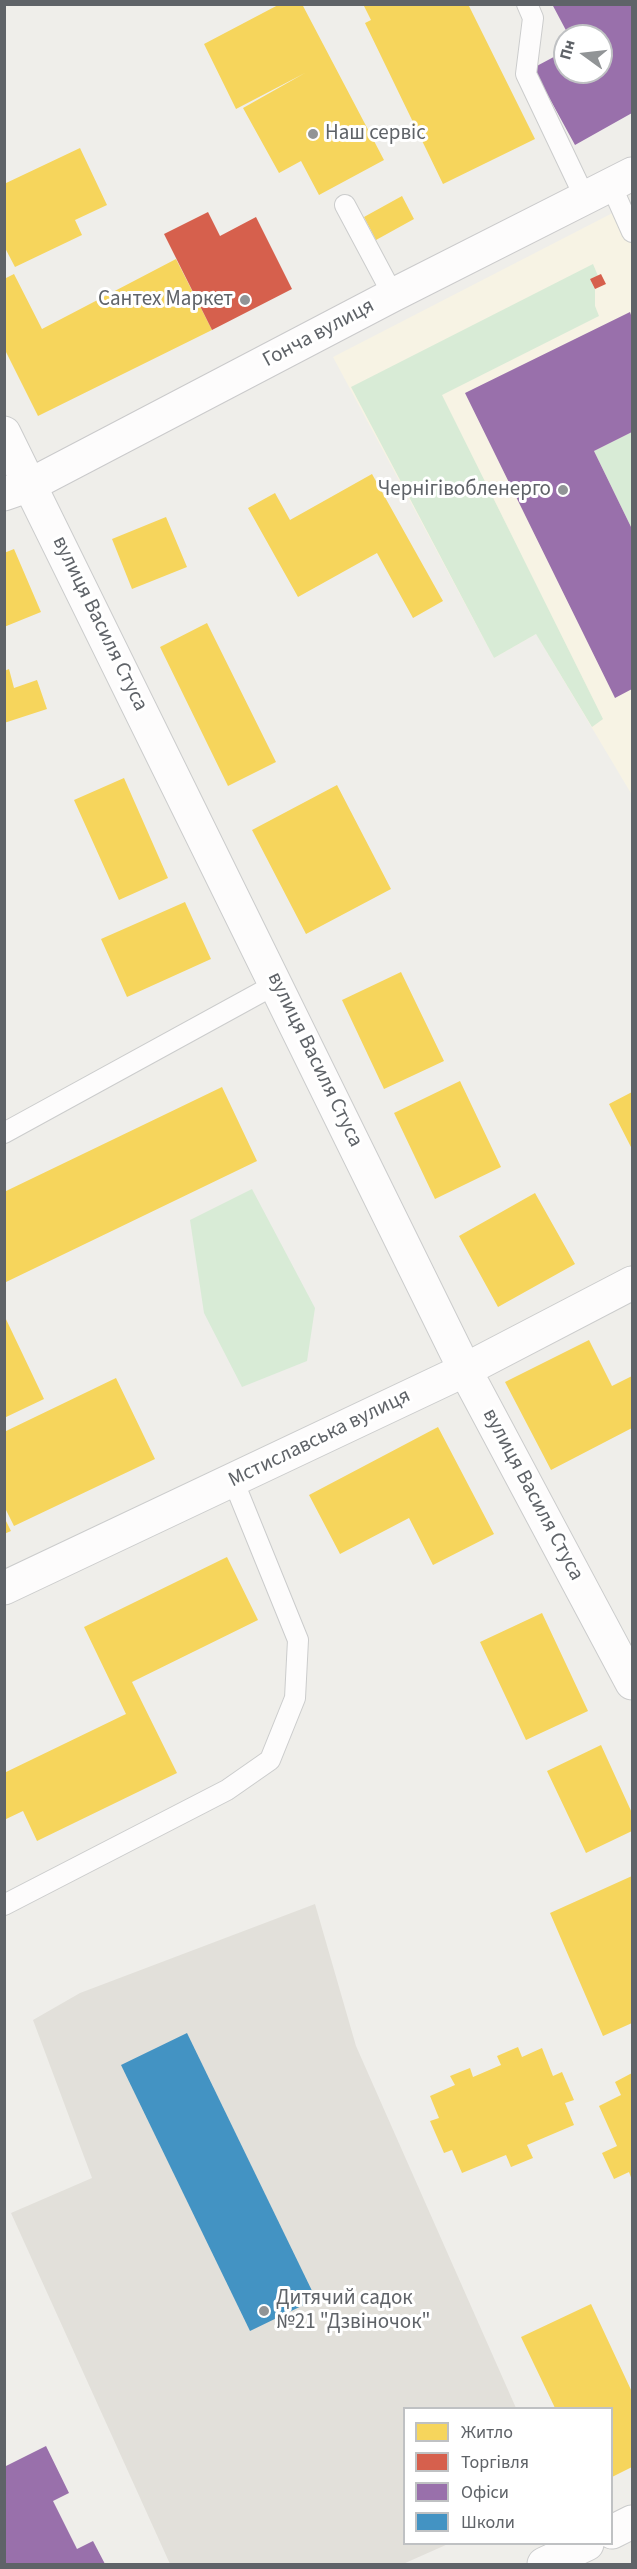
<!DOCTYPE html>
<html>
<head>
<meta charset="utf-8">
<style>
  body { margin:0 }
  #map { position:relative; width:637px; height:2569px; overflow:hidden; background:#efeeea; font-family:"Source Sans 3",sans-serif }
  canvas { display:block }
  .frame { position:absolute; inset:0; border:6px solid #5f6368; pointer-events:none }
  .legend { position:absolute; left:403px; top:2407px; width:210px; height:138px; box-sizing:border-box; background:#fff; border:2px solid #bfc1c3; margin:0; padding:8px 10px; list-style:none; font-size:18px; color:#5f6368 }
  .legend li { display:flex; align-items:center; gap:12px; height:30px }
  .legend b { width:30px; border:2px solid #bfc1c3 }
  .north { position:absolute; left:553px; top:24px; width:60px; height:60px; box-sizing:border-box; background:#fff; border:2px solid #bfc1c3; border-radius:50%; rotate:285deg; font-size:16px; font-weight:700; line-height:24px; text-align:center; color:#5f6368 }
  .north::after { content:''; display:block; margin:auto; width:21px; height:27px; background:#919496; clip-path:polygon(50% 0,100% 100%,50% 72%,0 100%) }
</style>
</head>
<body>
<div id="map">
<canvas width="637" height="2569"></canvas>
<div class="frame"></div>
<ul class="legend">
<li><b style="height:16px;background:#f6d55c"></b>Житло</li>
<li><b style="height:16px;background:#d6604d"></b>Торгівля</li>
<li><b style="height:16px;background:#9970ab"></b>Офіси</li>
<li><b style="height:16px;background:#4393c3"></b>Школи</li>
</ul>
<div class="north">Пн</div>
</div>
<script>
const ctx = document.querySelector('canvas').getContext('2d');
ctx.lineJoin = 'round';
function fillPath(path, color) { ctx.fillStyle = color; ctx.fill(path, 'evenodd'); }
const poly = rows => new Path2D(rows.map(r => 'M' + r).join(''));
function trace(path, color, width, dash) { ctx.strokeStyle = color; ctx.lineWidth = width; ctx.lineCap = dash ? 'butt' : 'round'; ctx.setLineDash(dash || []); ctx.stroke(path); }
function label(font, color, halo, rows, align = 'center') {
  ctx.font = font + ' "Source Sans 3",sans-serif'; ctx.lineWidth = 6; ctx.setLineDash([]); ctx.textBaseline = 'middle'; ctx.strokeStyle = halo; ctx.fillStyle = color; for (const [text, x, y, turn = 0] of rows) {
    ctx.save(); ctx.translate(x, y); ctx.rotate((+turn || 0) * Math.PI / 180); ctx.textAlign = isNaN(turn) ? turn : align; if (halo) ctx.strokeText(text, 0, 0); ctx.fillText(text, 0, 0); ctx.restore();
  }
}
fillPath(poly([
  [632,203,632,795,536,634,494,658,333,357]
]), '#f7f3e4');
fillPath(poly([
  [315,1904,356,2046,516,2408,404,2408,404,2544,448,2544,403,2564,170,2564,11,2213,92,2178,33,2020,80,1993]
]), '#e2e0da');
fillPath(poly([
  [593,264,598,276,590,279,595,289,595,306,599,316,442,395,603,719,592,727,536,634,494,658,351,387],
  [632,432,632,529,594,451],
  [252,1189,315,1308,307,1361,242,1387,204,1313,190,1220]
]), '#d8ebd6');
fillPath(poly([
  [280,4,302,4,384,160,319,195,301,161,279,173,243,108,305,73,236,109,204,44],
  [363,4,468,4,535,139,443,184,365,23,371,20],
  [80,148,107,205,75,220,82,235,15,267,4,246,4,184],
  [402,196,414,219,376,240,364,217],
  [176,259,212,330,38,416,4,348,4,279,14,274,42,329],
  [372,474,443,601,413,618,377,553,298,597,248,508,275,493,290,520],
  [166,517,187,567,132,589,112,539],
  [14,549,41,612,4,627,4,553],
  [207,623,276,762,228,786,160,647],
  [9,669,14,688,37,680,47,709,4,723,4,671],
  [124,778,168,878,119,900,74,800],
  [337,785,391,889,306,934,252,830],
  [185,902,211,959,127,997,101,939],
  [401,972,444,1061,384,1089,342,1000],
  [460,1081,501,1167,435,1199,394,1113],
  [222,1087,257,1161,4,1283,4,1192],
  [632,1092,632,1149,609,1104],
  [535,1193,575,1264,498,1307,459,1236],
  [4,1315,44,1399,4,1418],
  [589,1340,612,1386,632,1376,632,1428,551,1470,505,1382],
  [116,1378,155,1459,14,1526,4,1506,4,1432],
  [438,1427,494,1534,433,1565,409,1518,340,1554,309,1495],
  [4,1517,11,1531,4,1534],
  [227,1557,258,1620,132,1682,177,1773,37,1841,23,1811,4,1820,4,1773,126,1714,84,1627],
  [542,1613,588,1711,526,1740,480,1642],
  [601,1745,632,1813,632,1831,586,1853,547,1771],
  [632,1876,632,2023,603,2036,550,1913],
  [518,2047,522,2057,542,2048,553,2076,562,2072,574,2100,565,2103,574,2125,527,2145,533,2158,511,2167,506,2155,462,2173,452,2150,444,2153,430,2121,439,2118,430,2096,455,2085,450,2076,470,2068,473,2077,501,2065,497,2056],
  [632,2073,632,2180,629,2172,614,2179,602,2153,617,2146,599,2106,621,2095,615,2082],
  [591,2304,632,2392,632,2467,612,2477,612,2408,555,2408,521,2337]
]), '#f6d55c');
fillPath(poly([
  [208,212,220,236,256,217,292,289,212,330,164,234],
  [601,274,606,284,595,289,590,279]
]), '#d6604d');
fillPath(poly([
  [552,4,632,4,632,113,575,145,533,68,565,51,565,72,601,72,601,36,569,36],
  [630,312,632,318,632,432,594,451,632,529,632,689,615,698,465,393],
  [46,2446,69,2493,53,2501,77,2549,93,2541,105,2564,4,2564,4,2467]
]), '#9970ab');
fillPath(poly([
  [187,2033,316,2299,250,2331,121,2065]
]), '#4393c3');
const lane = poly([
  [527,4,533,18,526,74,585,198],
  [611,185,632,232],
  [345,205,393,295],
  [4,1133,276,984],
  [4,1905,227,1790,270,1760,295,1698,298,1640,233,1480]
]);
const street = poly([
  [4,433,465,1370,632,1683],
  [4,1588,465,1370,632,1283],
  [612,2532,632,2522],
  [544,2564,587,2544]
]);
const secondary = poly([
  [4,494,30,485,393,295,632,174]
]);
trace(lane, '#cbcccc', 22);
trace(street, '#cbcccc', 35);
trace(secondary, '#cacacb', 35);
trace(lane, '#fdfcfc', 20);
trace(street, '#fdfcfc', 33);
trace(secondary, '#fdfcfc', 33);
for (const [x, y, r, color] of [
  [313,134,6,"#919496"],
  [245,300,6,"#919496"],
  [563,490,6,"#919496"],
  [264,2311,6,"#919496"]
]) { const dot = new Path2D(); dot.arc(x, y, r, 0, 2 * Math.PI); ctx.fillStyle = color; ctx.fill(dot); trace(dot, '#fff', 2); }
label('21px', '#5f6368', '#fff', [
  ["Наш сервіс",325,134],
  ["Сантех Маркет",233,300,"right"],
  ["Чернігівобленерго",551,490,"right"],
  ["Дитячий садок",276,2299],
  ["№21 \"Дзвіночок\"",276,2323]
], 'left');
label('21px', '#5f6368', '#fff', [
  ["Гонча вулиця",319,334,-28],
  ["вулиця Василя Стуса",99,624,64],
  ["вулиця Василя Стуса",314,1060,64],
  ["Мстиславська вулиця",320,1439,-26],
  ["вулиця Василя Стуса",532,1495,62]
]);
</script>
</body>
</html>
